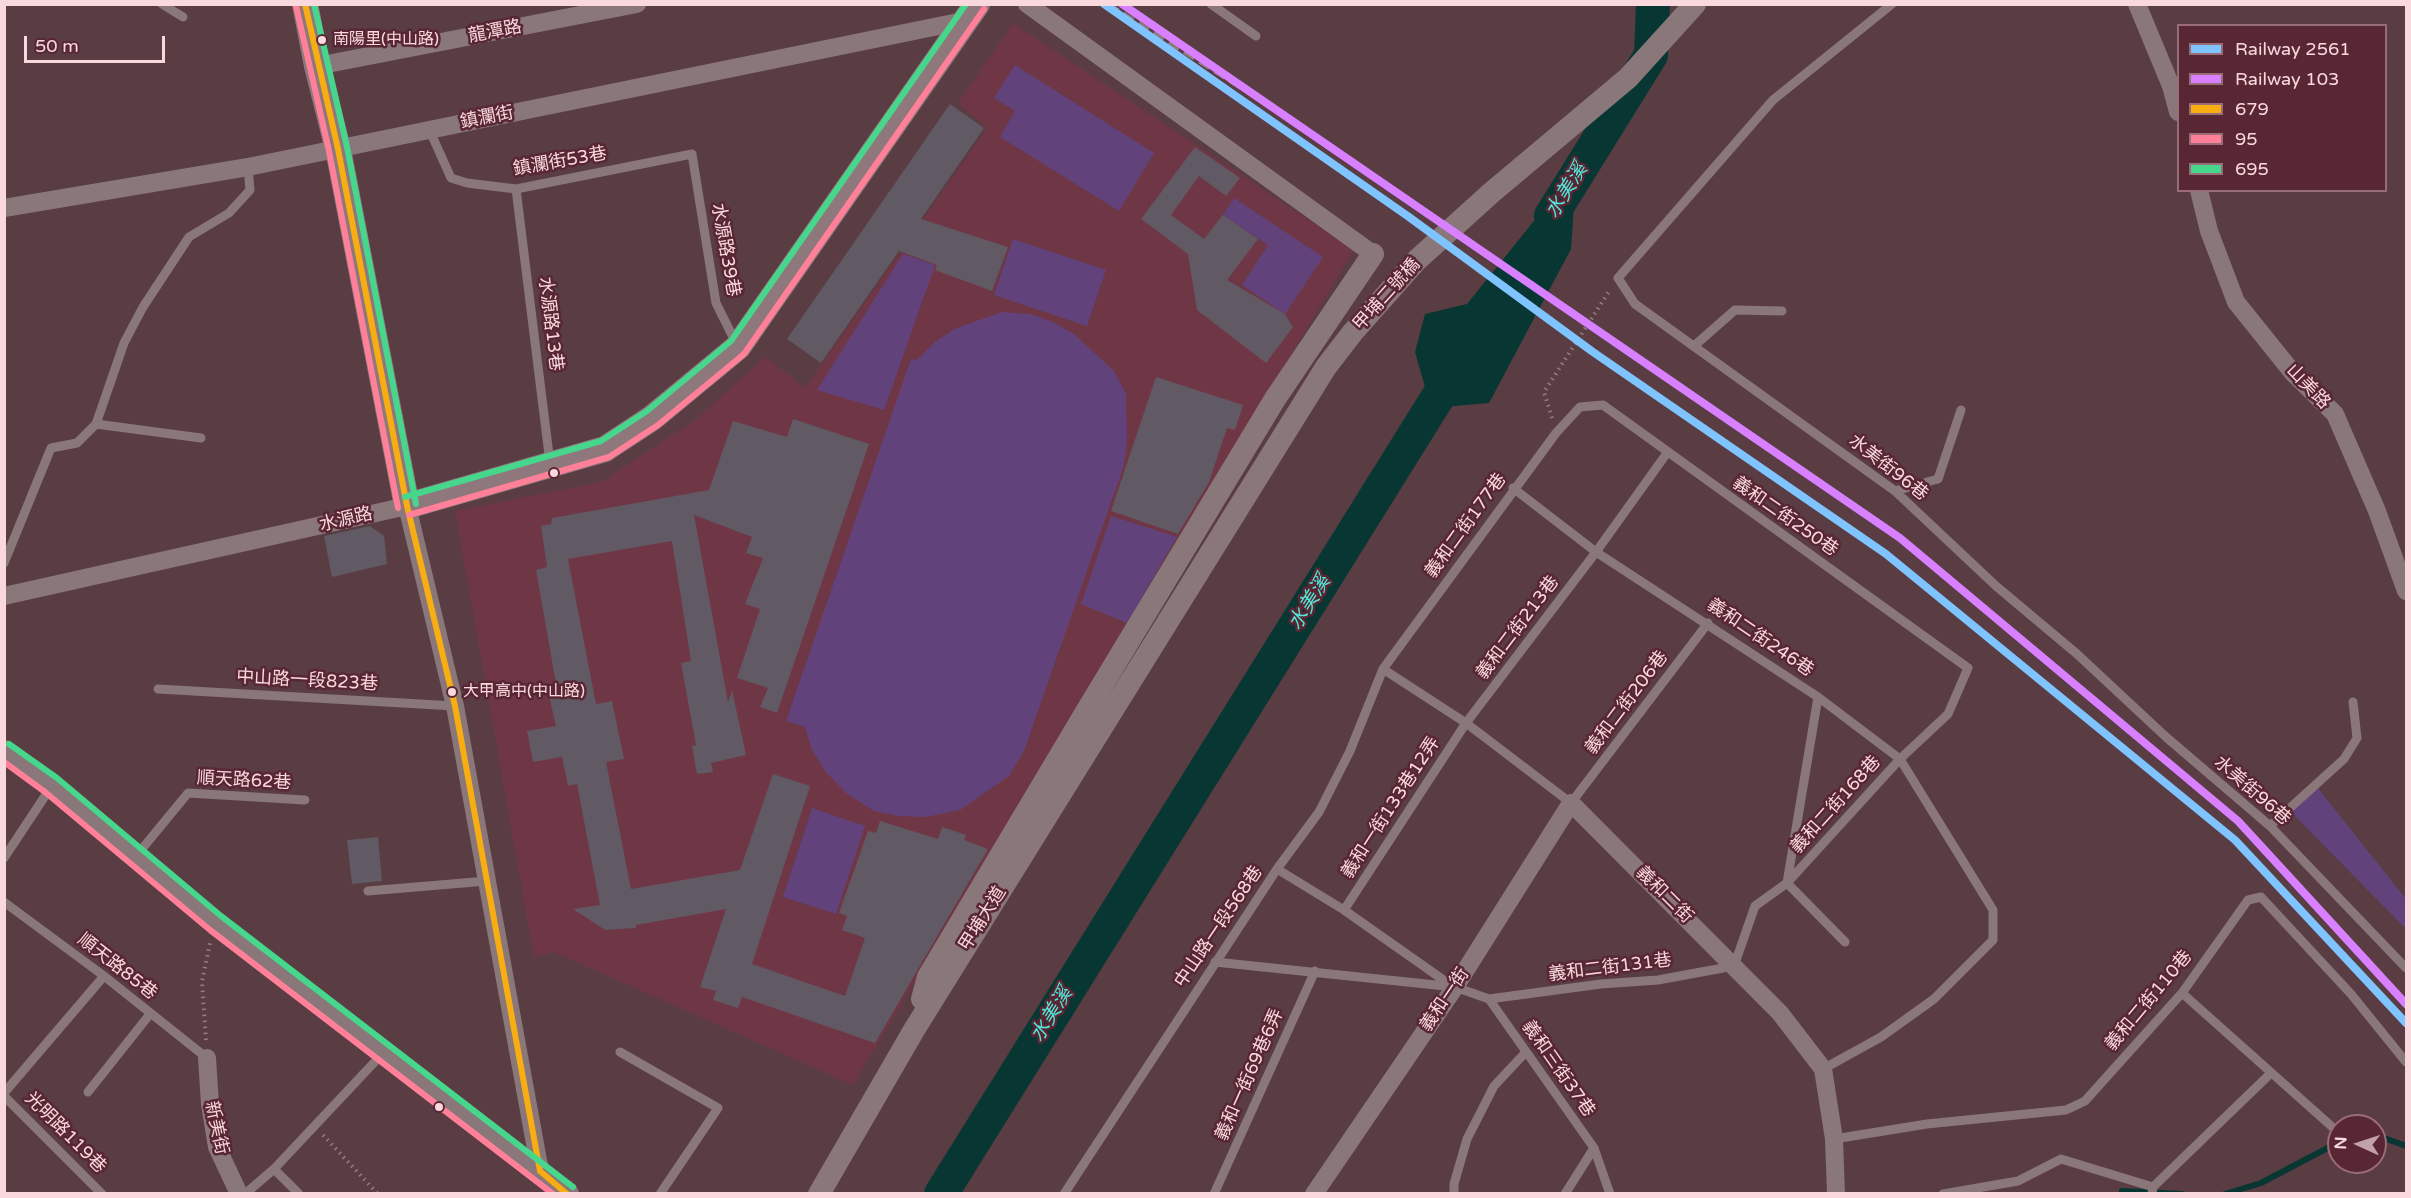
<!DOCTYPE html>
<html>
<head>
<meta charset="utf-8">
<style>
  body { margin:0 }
  #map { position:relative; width:2411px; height:1198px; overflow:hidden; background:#593d43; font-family:"Varela Round",sans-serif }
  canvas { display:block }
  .frame { position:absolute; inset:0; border:6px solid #f9d8de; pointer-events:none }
  .legend { position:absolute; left:2177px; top:24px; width:210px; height:168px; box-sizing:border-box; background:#592633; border:2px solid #996d77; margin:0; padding:8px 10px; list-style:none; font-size:18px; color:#f9d8de }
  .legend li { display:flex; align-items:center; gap:12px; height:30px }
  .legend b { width:30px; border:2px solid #996d77 }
  .north { position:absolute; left:2327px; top:1114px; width:60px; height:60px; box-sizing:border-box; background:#592633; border:2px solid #996d77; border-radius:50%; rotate:273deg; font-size:16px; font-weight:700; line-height:24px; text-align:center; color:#f9d8de }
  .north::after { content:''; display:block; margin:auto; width:21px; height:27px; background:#c1a2a8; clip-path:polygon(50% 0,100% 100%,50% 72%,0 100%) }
  .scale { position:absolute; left:24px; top:36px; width:141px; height:27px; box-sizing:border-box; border:3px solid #f9d8de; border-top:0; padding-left:8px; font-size:18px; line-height:21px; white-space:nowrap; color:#f9d8de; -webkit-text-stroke:4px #592633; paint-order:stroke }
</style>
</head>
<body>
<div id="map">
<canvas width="2411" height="1198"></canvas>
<div class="frame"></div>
<ul class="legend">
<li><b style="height:8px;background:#80c4ff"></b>Railway 2561</li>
<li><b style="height:8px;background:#d880ff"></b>Railway 103</li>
<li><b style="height:8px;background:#f8ad13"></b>679</li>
<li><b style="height:8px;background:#ff8098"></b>95</li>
<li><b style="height:8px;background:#46d78d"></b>695</li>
</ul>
<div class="north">N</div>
<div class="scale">50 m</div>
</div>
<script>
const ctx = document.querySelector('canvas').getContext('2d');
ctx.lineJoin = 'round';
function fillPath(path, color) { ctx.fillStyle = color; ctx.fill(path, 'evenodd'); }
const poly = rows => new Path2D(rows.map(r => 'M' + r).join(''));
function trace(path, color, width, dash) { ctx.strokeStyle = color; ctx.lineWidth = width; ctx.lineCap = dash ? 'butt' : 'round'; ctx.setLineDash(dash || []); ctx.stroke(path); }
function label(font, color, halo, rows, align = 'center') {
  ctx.font = font + ' "Varela Round","Noto Sans TC",sans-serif'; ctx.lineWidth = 5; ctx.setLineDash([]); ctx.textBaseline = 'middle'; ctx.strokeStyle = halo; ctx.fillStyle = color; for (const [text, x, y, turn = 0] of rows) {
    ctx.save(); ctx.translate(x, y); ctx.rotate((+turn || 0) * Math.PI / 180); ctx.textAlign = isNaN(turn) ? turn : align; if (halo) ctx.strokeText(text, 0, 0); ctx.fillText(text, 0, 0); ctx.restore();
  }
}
fillPath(poly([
  [1013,23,1354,250,853,1085,554,952,534,957,455,511,601,482,695,420,765,357,805,388,987,128,958,103]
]), '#6f3745');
fillPath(poly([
  [1015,65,1154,153,1119,211,1000,137,1015,111,994,98],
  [1234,198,1323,257,1285,314,1242,285,1268,245,1223,215],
  [1013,239,1106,270,1087,326,994,295],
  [903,254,935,265,884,410,817,390],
  [1002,312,1031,314,1055,323,1074,334,1114,371,1126,394,1127,445,1123,468,1024,751,1009,776,960,810,926,817,899,816,874,811,846,793,826,772,812,750,805,727,786,721,911,359,917,360,935,342,954,329],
  [1111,516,1177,537,1127,623,1081,604],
  [2313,782,2406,899,2406,929,2293,814,2299,799],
  [812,808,865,826,836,914,783,897]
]), '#62427a');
fillPath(poly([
  [1576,176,1571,249,1489,403,1431,408,1415,352,1425,314,1467,304,1546,206]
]), '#083632');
trace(poly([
  [2375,1140,2387,1139,2406,1146],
  [2122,1191,2182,1194],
  [2225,1194,2261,1183,2339,1142]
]), '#083632', 6);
trace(poly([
  [1551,216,1651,55,1653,4],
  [941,1194,1456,368]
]), '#083632', 34);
fillPath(poly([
  [950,104,984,128,921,219,1008,247,992,291,935,270,937,265,899,251,821,363,787,339],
  [1195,147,1240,178,1226,196,1199,176,1171,215,1204,239,1223,215,1258,239,1227,280,1285,314,1293,327,1266,363,1197,310,1188,254,1141,219],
  [1156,377,1243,405,1235,430,1227,428,1209,482,1178,534,1111,511],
  [793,419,869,444,777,713,760,707,768,688,737,678,760,609,745,604,763,558,746,553,752,537,694,515,728,702,732,690,746,755,711,763,713,772,697,774,692,746,696,745,681,663,691,661,672,541,568,559,596,704,612,701,624,759,606,762,631,889,740,870,773,774,810,786,752,964,845,996,865,938,842,930,847,916,839,913,868,831,876,833,880,821,938,839,942,827,966,835,964,840,988,849,875,1043,742,997,738,1008,713,1000,716,991,700,987,726,909,636,925,636,928,605,930,573,909,600,905,577,784,568,786,562,757,533,762,527,731,556,726,549,696,558,695,536,570,547,567,541,526,551,524,552,518,709,490,733,421,787,437],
  [370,526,384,536,387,564,332,577,324,536],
  [378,837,382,881,352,884,347,840]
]), '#615963');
trace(poly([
  [1552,418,1544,392,1610,290],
  [206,1040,202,982,210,943],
  [323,1135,378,1194]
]), '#907f82', 4, [1.5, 4.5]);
trace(poly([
  [162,4,183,17],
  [1211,4,1256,36],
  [1892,4,1773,100,1618,278,1635,304,1895,491,1996,586,2077,654,2166,737,2270,826,2406,968],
  [429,129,451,178,467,183,516,189,692,154,716,303,737,345],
  [516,189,550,463],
  [1694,346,1735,310,1782,311],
  [96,424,201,438],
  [1513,488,1596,552,1818,697,1900,759,1993,910,1993,940,1934,999,1881,1037,1823,1069],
  [1895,491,1938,479,1961,410],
  [4,563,51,448,77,443,96,424,124,343,143,307,189,237,229,213,250,190,248,167],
  [1383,669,1466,723,1571,803,1708,623],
  [158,689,455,706],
  [1818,697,1787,883,1845,942],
  [2270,826,2344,759,2357,738,2353,702],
  [137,855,188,793,305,800],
  [4,858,51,787],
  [1277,869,1344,910,1452,986],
  [368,891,487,881],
  [4,902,104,976,207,1058],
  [1344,910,1466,723,1596,552,1667,453],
  [1215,962,1455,987,1489,999,1594,1148,1610,1194],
  [2182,993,2339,1133],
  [620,1052,718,1108,660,1194],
  [88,1092,150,1014],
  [4,1093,104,976],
  [4,1096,102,1194],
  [1834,1139,1927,1124,2066,1110,2085,1101,2182,993,2248,900,2261,897,2351,994,2406,1062],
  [274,1169,299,1194],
  [2153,1187,2270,1074],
  [245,1194,274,1169,384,1052],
  [1064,1194,1277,869,1319,812,1350,751,1383,669,1556,433,1580,407,1603,405,1968,668,1948,714,1900,759,1787,883,1755,906,1734,966,1658,980,1601,984,1489,999],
  [1214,1194,1315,971],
  [1454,1194,1454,1184,1467,1139,1494,1086,1525,1053],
  [1565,1194,1594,1148],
  [1943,1194,2018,1181,2061,1159,2153,1187,2152,1194]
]), '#89777a', 9);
trace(poly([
  [1027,4,1373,254],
  [2137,4,2171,86,2178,112],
  [317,66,637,4],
  [2199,190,2209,231,2236,302,2293,373,2335,414,2377,511,2406,591],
  [4,208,248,167,968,20],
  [4,596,407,506,455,706,540,1171],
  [207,1058,210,1104,217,1147,239,1194],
  [1314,1194,1455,987,1571,803,1780,1013,1823,1069,1834,1139,1836,1194]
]), '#89777a', 18);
trace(poly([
  [4,751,51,785,215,923,568,1194],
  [922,999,928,977,1086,712,1275,399,1373,254],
  [819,1194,914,1030,1326,367,1353,332,1417,260,1491,193,1628,78,1695,4]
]), '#89777a', 22);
trace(poly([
  [305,4,317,66,338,149,407,506,605,449,652,418,738,347,977,4]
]), '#8f787c', 26);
trace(poly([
  [1108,4,1243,89]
]), '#8d797e', 4.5, [12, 6]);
trace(poly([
  [305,4,338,149,407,506,455,706,540,1171,567,1194]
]), '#f8ad13', 6);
trace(poly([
  [296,6,329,151,398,508],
  [409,515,609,457,658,425,744,354,984,9],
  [4,762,45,792,210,930,553,1194]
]), '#ff8098', 6);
trace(poly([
  [314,4,347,147,416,504],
  [405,497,601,441,647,411,731,341,966,4],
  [9,744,57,778,221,916,573,1187]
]), '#46d78d', 6);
trace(poly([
  [1104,4,1409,217,1593,352,1886,554,2235,840,2406,1023]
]), '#80c4ff', 8);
trace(poly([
  [1122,4,1900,538,2238,821,2406,1004]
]), '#d880ff', 8);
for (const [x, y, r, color] of [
  [322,40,5,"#f9d8de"],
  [554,473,5,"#f9d8de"],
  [452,692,5,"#f9d8de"],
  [439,1107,5,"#f9d8de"]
]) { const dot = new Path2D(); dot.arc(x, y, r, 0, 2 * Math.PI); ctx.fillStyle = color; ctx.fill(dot); trace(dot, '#592633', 2); }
label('16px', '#f9d8de', '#592633', [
  ["南陽里(中山路)",333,40],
  ["大甲高中(中山路)",463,692]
], 'left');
label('18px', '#f9d8de', '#592633', [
  ["龍潭路",495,32,-11],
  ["鎮瀾街",487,118,-11],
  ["鎮瀾街53巷",560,162,-10],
  ["水源路39巷",725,250,80],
  ["甲埔二號橋",1387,295,-48],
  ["水源路13巷",550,324,83],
  ["山美路",2308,387,46],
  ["水美街96巷",1888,468,38],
  ["義和二街250巷",1785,517,35],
  ["水源路",346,520,-13],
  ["義和二街177巷",1466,526,-54],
  ["義和二街213巷",1518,628,-53],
  ["義和二街246巷",1760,638,34],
  ["中山路一段823巷",307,681,3],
  ["義和二街206巷",1627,703,-53],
  ["順天路62巷",244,781,3],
  ["水美街96巷",2252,791,41],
  ["義和二街168巷",1836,805,-48],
  ["義和一街133巷12弄",1391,808,-57],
  ["義和二街",1664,895,45],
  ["甲埔大道",983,919,-58],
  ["中山路一段568巷",1219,927,-56],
  ["順天路85巷",117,967,38],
  ["義和二街131巷",1610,968,-7],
  ["義和一街",1445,1000,-56],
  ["義和二街110巷",2149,1001,-50],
  ["義和三街37巷",1558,1069,55],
  ["義和一街69巷6弄",1250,1075,-66],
  ["新美街",216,1128,78],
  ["光明路119巷",65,1133,45]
]);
label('italic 20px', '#51e8d9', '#592633', [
  ["水美溪",1567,191,-58],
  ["水美溪",1310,603,-58],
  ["水美溪",1052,1015,-58]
]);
</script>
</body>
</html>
